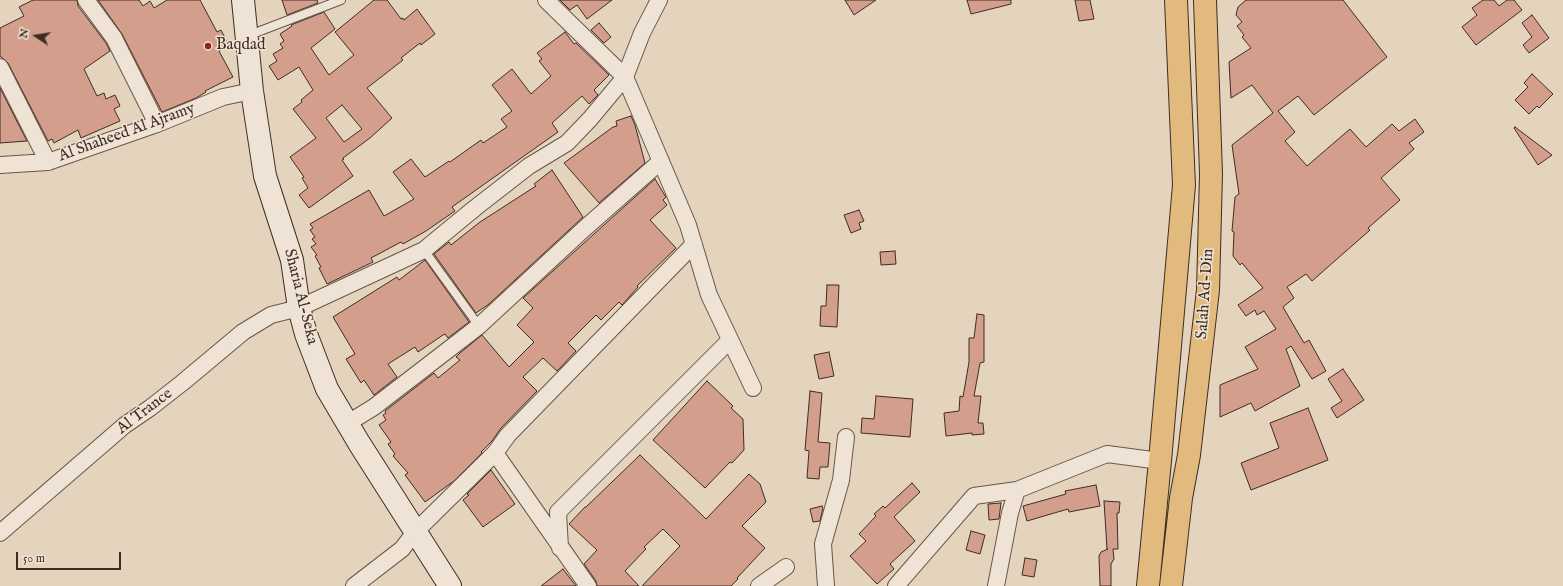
<!DOCTYPE html>
<html>
<head>
<meta charset="utf-8">
<style>
  body { margin:0 }
  #map { position:relative; width:1563px; height:586px; overflow:hidden; background:#e5d4bd; font-family:"IM FELL English",serif }
  canvas { display:block }
  .north { position:absolute; left:16px; top:16px; width:40px; height:40px; -webkit-text-stroke:3px #eee3d4; paint-order:stroke; rotate:282deg; font-size:11px; font-weight:700; line-height:16px; text-align:center; color:#3f2c22 }
  .north::after { content:''; display:block; margin:auto; width:14px; height:18px; background:#3f2c22; clip-path:polygon(50% 0,100% 100%,50% 72%,0 100%) }
  .scale { position:absolute; left:16px; top:552px; width:105px; height:18px; box-sizing:border-box; border:2px solid #3f2c22; border-top:0; padding-left:5px; font-size:12px; line-height:14px; white-space:nowrap; color:#3f2c22; -webkit-text-stroke:3px #eee3d4; paint-order:stroke }
</style>
</head>
<body>
<div id="map">
<canvas width="1563" height="586"></canvas>
<div class="north">N</div>
<div class="scale">50 m</div>
</div>
<script>
const ctx = document.querySelector('canvas').getContext('2d');
ctx.lineJoin = 'round';
function fillPath(path, color) { ctx.fillStyle = color; ctx.fill(path, 'evenodd'); }
const poly = rows => new Path2D(rows.map(r => 'M' + r).join(''));
function trace(path, color, width, dash) { ctx.strokeStyle = color; ctx.lineWidth = width; ctx.lineCap = dash ? 'butt' : 'round'; ctx.setLineDash(dash || []); ctx.stroke(path); }
function label(font, color, halo, rows, align = 'center') {
  ctx.font = font + ' "IM FELL English",serif'; ctx.lineWidth = 3; ctx.setLineDash([]); ctx.textBaseline = 'middle'; ctx.strokeStyle = halo; ctx.fillStyle = color; for (const [text, x, y, turn = 0] of rows) {
    ctx.save(); ctx.translate(x, y); ctx.rotate((+turn || 0) * Math.PI / 180); ctx.textAlign = isNaN(turn) ? turn : align; if (halo) ctx.strokeText(text, 0, 0); ctx.fillText(text, 0, 0); ctx.restore();
  }
}
const building = poly([
  [33,0,77,0,78,6,106,43,110,51,84,69,97,96,104,93,106,99,115,95,120,106,114,109,120,121,81,138,78,130,54,143,52,139,48,141,8,63,0,56,0,28,24,16,19,7,33,0],
  [98,0,139,0,143,6,150,1,154,8,167,0,200,0,217,32,221,30,229,46,219,51,233,77,205,91,206,92,196,98,162,112,122,34,98,0],
  [282,0,317,0,318,3,287,15,282,0],
  [374,0,387,0,401,19,403,18,404,20,417,9,435,34,421,45,420,43,401,58,403,60,367,88,392,118,370,138,343,158,344,159,342,160,353,176,309,208,299,195,308,188,302,178,304,177,290,157,316,138,293,109,302,102,301,100,313,90,299,67,278,80,269,66,277,61,273,54,283,48,280,44,284,41,280,34,292,26,291,25,324,12,335,29,311,48,329,75,354,55,335,32,374,0],
  [342,105,362,129,344,142,326,118,342,105],
  [560,0,612,0,587,19,577,5,570,10,560,0],
  [845,0,876,0,854,15,845,0],
  [967,0,1011,0,1011,4,971,14,967,0],
  [1075,0,1090,0,1094,19,1079,21,1075,0],
  [1246,0,1343,0,1387,57,1314,115,1298,96,1278,111,1295,132,1285,141,1307,166,1350,129,1366,147,1392,124,1399,131,1415,119,1424,132,1409,143,1414,149,1381,178,1400,200,1368,228,1370,230,1312,281,1306,274,1287,287,1294,298,1283,307,1304,343,1309,340,1326,371,1312,379,1291,346,1286,349,1300,386,1255,411,1251,403,1220,417,1220,385,1258,369,1245,347,1276,329,1264,311,1257,315,1255,310,1246,316,1238,305,1263,288,1242,263,1240,265,1233,256,1234,232,1232,231,1235,197,1239,194,1232,145,1273,113,1252,85,1231,98,1229,62,1251,48,1242,37,1244,35,1237,26,1242,22,1236,15,1238,7,1246,0],
  [1483,0,1494,0,1499,6,1507,0,1514,0,1522,10,1476,45,1462,27,1477,15,1472,8,1483,0],
  [1532,15,1549,38,1529,53,1523,45,1532,37,1522,23,1532,15],
  [599,23,611,37,604,43,591,30,599,23],
  [565,32,574,44,576,43,609,75,594,90,598,95,589,104,582,96,552,123,558,132,452,207,455,211,426,231,403,244,401,242,371,258,373,262,327,284,319,268,321,267,315,256,317,255,311,247,316,244,312,239,315,237,310,230,313,228,310,224,369,190,384,216,414,199,393,172,411,159,425,177,449,161,450,162,481,140,483,143,507,127,501,119,512,111,492,85,512,69,531,94,551,76,539,61,542,59,537,53,565,32],
  [1532,74,1553,94,1539,108,1537,106,1529,114,1515,100,1528,87,1524,83,1532,74],
  [0,88,27,141,0,143,0,88],
  [631,116,635,125,645,163,599,203,564,163,613,127,617,126,616,121,631,116],
  [1515,127,1552,155,1538,165,1514,128,1515,127],
  [552,170,583,217,489,304,476,313,434,254,449,242,451,245,480,222,536,186,534,184,552,170],
  [655,179,664,194,666,197,663,200,667,205,650,220,676,248,637,286,638,287,622,305,619,302,601,320,596,315,568,343,576,351,557,371,543,358,523,377,537,391,501,428,492,441,481,452,482,453,454,481,425,502,405,475,408,473,393,456,395,454,388,444,391,442,379,425,386,420,383,415,386,413,385,411,434,373,438,378,460,360,456,357,460,353,482,335,509,367,534,342,517,325,533,308,523,298,655,179],
  [859,210,864,221,859,223,861,229,851,233,844,215,859,210],
  [895,251,896,264,881,265,880,252,895,251],
  [425,260,469,322,448,338,445,334,443,335,418,352,415,347,388,364,397,377,374,395,364,380,361,383,346,359,355,354,333,317,397,277,399,280,425,260],
  [827,285,839,285,837,327,820,326,821,306,826,306,827,285],
  [977,314,984,315,984,362,980,363,974,396,981,396,978,423,983,423,984,434,972,435,972,433,946,436,944,413,959,411,960,396,963,397,969,362,969,338,974,338,977,314],
  [829,352,834,376,819,379,814,355,829,352],
  [1343,369,1364,400,1337,418,1331,408,1342,401,1328,379,1343,369],
  [707,381,733,406,731,408,743,419,744,450,732,463,730,462,705,488,653,440,707,381],
  [810,391,822,393,818,442,830,443,828,467,820,467,819,479,807,478,809,451,805,450,810,391],
  [876,396,913,399,910,437,861,433,862,418,874,419,876,396],
  [1308,408,1328,460,1251,490,1241,463,1279,448,1270,423,1308,408],
  [640,455,706,519,749,474,760,484,766,502,742,526,765,548,737,578,738,579,731,586,642,586,680,546,663,529,644,547,646,549,625,571,639,586,597,586,596,581,584,564,597,550,569,524,585,507,586,507,640,455],
  [491,470,515,504,483,527,463,500,469,495,467,494,491,470],
  [912,483,920,492,894,517,915,541,890,564,894,569,877,584,850,556,866,541,859,534,876,516,874,514,883,506,885,508,912,483],
  [1096,485,1100,506,1069,512,1068,509,1027,521,1023,506,1066,494,1065,491,1096,485],
  [1104,501,1120,502,1119,513,1117,513,1118,549,1113,549,1114,559,1111,564,1111,586,1100,586,1099,556,1101,552,1108,549,1107,549,1104,501],
  [1001,503,999,519,989,520,988,504,1001,503],
  [822,506,823,508,820,521,813,522,810,509,822,506],
  [971,531,985,535,980,554,966,550,971,531],
  [1025,558,1037,560,1034,577,1022,575,1025,558],
  [563,569,576,586,541,586,563,569]
]);
fillPath(building, '#d39e8c');
trace(building, '#3f2c22', 1);
const lane = poly([
  [247,36,341,0],
  [424,250,479,326]
]);
const street = poly([
  [86,0,114,38,157,124],
  [546,0,625,77,688,225,709,295,753,388],
  [0,67,48,162],
  [0,165,48,162,157,124,223,97,252,91],
  [348,423,374,407,479,326,585,228,661,161],
  [495,453,588,586],
  [0,533,125,425,150,408,182,383,243,332,271,315,299,308,424,250,475,208,529,166,567,143,590,119,625,77,642,33,659,0],
  [560,548,558,512,730,340],
  [354,586,402,549,415,532,495,453,508,435,694,244],
  [759,586,786,567],
  [826,586,823,544,841,480,846,437],
  [896,586,974,496,1017,490,1107,454,1160,461],
  [996,586,1010,513,1017,490]
]);
const secondary = poly([
  [243,0,252,91,265,176,292,260,299,308,306,334,327,389,359,443,450,586]
]);
const highway = poly([
  [1148,586,1160,461,1184,185,1176,0],
  [1171,586,1181,498,1189,455,1208,290,1211,174,1205,0]
]);
trace(lane, '#685649', 10);
trace(street, '#685649', 18);
trace(secondary, '#3f2c22', 24);
trace(highway, '#3f2c22', 24);
trace(lane, '#eee3d4', 8);
trace(street, '#eee3d4', 16);
trace(secondary, '#eee3d4', 22);
trace(highway, '#e2ba7e', 22);
for (const [x, y, r, color] of [
  [208,46,4,"#8f2418"]
]) { const dot = new Path2D(); dot.arc(x, y, r, 0, 2 * Math.PI); ctx.fillStyle = color; ctx.fill(dot); trace(dot, '#eee3d4', 1.5); }
label('16px', '#3f2c22', '#eee3d4', [
  ["Baqdad",216,46]
], 'left');
label('16px', '#3f2c22', '#eee3d4', [
  ["Al Shaheed Al Ajramy",127,133,-20],
  ["Salah Ad-Din",1206,294,-86],
  ["Sharia Al-Seka",300,297,76],
  ["Al Trance",145,412,-37]
]);
</script>
</body>
</html>
